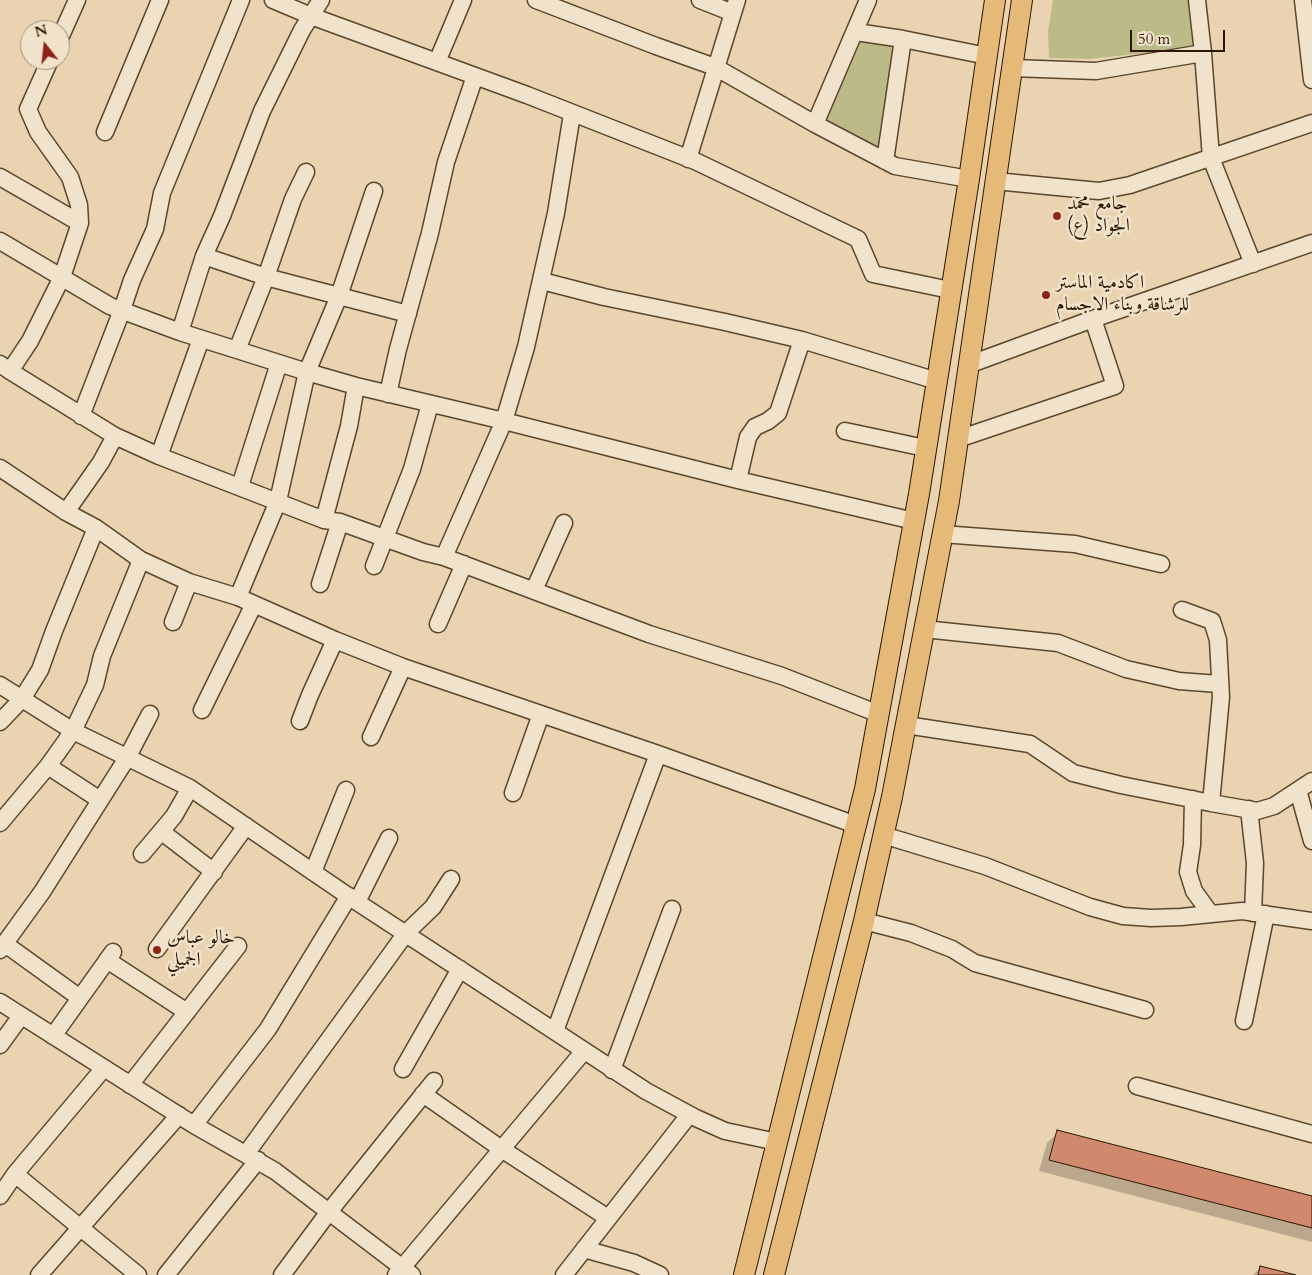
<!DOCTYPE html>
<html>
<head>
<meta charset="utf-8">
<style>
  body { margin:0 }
  #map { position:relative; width:1312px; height:1275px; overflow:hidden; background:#ead3b0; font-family:Cardo,serif }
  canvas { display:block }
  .north { position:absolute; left:20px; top:20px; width:50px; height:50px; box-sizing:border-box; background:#f1e2cc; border:1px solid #a2917a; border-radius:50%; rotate:344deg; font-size:14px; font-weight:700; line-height:20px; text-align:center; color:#2b1700 }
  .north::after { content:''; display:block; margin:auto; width:18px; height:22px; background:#8f2418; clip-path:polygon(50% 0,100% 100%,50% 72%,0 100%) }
  .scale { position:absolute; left:1130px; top:30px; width:95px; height:22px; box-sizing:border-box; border:2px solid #2b1700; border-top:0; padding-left:6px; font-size:15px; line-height:18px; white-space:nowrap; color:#2b1700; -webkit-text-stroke:4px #f1e2cc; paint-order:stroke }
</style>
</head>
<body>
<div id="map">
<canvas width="1312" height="1275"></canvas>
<div class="north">N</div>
<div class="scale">50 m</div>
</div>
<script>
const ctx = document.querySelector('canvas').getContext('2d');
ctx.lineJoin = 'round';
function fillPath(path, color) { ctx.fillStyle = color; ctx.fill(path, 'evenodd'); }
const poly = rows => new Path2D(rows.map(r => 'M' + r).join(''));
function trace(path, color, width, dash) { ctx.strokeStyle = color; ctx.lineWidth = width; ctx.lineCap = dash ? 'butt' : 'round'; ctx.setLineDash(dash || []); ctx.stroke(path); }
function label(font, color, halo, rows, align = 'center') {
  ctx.font = font + ' Cardo,Amiri,serif'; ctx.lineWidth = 5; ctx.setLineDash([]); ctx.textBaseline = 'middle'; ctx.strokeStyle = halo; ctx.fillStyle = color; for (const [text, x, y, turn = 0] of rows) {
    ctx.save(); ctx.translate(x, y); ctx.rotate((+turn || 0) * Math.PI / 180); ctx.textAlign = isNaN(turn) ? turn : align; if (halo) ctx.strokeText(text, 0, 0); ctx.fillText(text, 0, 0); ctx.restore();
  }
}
fillPath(poly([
  [1053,0,1190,0,1194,48,1089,59,1049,58,1048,32],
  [858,36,899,43,884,157,823,122]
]), '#bcbb87');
fillPath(poly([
  [1058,1132,1312,1197,1312,1242,1039,1171,1047,1143],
  [1261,1267,1291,1275,1253,1275]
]), '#0003');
const building = poly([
  [1057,1130,1312,1196,1312,1228,1049,1160,1057,1130],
  [1260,1266,1296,1275,1258,1275,1260,1266]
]);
fillPath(building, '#d1896e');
trace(building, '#2b1700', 1);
const minor = poly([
  [273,0,311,16,527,95,695,161,858,239,873,274,950,290],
  [536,0,656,46,715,67,815,124,895,166,969,179],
  [700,0,733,13],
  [1197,0,1203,53,1211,158,1253,264],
  [1303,0,1312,80],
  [856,32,903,39,987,56],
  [60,38,77,0],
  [437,62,463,0],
  [1012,68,1096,71,1203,53],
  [815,124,868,0],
  [105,132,160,0],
  [688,159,737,0],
  [885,161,903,39],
  [0,177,80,223],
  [995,181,1099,191,1130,185,1312,123],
  [0,241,110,306,180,332,307,372,356,386,504,421,738,480,914,521],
  [204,256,266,277,408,314],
  [542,281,604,297,725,322,802,340,937,381],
  [180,332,204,256,222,216,262,111,302,30,321,0],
  [237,350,266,277,293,199,306,172],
  [0,364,10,371,115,436,159,456,324,520,340,522,423,552,444,557,649,634,782,676,879,714],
  [968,365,1093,319,1312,243],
  [10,371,30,341,62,277,80,223,79,205,70,177,38,132,28,109,50,60],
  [388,394,398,349,430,233,446,162,475,76],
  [81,416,122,310,132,280,155,229,162,193,241,0],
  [845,431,925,448],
  [958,439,1115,386,1093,319],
  [159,456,201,339],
  [0,468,66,512,96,528,141,560,189,582,238,597,335,640,403,667,658,754,856,825],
  [738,480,748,437,755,427,768,421,778,413,802,340],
  [240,486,279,363],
  [66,512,101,462,115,436],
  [324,520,349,426,356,386],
  [942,534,1075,544,1161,564],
  [444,557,504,421,526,347,556,213,572,114],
  [374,566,412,469,430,404],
  [320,584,340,522],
  [534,590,564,523],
  [238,597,278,501,307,372,339,296,374,191],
  [1182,610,1212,621,1218,640,1221,697,1211,803],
  [173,622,189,582],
  [438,624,464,564],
  [924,629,1058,643,1126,669,1179,681,1219,684],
  [0,685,73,731,190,788,357,902,646,1091,696,1118,725,1131,777,1142],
  [202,710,254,604],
  [300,721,310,695,335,640],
  [0,722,22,699,40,670,54,631,96,528],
  [906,725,1030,744,1073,773,1121,785,1211,803,1257,811,1274,806,1312,781],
  [371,737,403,667],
  [48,766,100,800],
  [1298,790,1312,841],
  [513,793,541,714],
  [1193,799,1192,845,1188,872,1194,891,1210,913],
  [1249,809,1255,863,1253,913],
  [0,823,48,766,73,731,95,685,102,656,141,560],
  [162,832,214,872],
  [883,835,985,866,1090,907,1123,916,1151,918,1181,917,1242,911,1312,921],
  [142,854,174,816,190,788],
  [313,872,346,790],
  [357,902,389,838],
  [864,921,911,933,952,949,975,963,1145,1010],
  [5,944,80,998],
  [157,949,246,826],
  [0,950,42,892,127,758,150,714],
  [107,960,187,1012],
  [0,1002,194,1125,275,1171,412,1275],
  [1244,1021,1266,914],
  [555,1031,658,754],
  [53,1036,113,952],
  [0,1045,21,1016],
  [403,1069,460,969],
  [612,1070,672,909],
  [130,1085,238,946],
  [1137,1086,1312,1134],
  [423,1094,503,1150,608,1218],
  [194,1125,268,1029,349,896],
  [246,1154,406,933,433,907,451,879],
  [15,1174,138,1275],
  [0,1196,15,1174,104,1068],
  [584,1249,634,1263,660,1275],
  [39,1275,179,1115],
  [166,1275,258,1160],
  [282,1275,328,1213,434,1081],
  [396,1275,584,1051],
  [564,1275,689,1115]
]);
const major = poly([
  [744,1275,865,789,919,494,969,179,995,0],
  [774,1275,864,921,892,797,949,501,1022,0]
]);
trace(minor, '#5b462c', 19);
trace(major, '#2b1700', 22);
trace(minor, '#f1e2cc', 16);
trace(major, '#e5ba78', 20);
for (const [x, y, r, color] of [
  [1057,216,5,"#8f2418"],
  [1046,295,5,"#8f2418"],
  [157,950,5,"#8f2418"]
]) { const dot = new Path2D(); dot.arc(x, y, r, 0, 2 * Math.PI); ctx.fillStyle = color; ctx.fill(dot); trace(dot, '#f1e2cc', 2); }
label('19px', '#2b1700', '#f1e2cc', [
  ["جامع محمد",1067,205],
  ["الجواد (ع)",1067,227],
  ["اكادمية الماستر",1056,284],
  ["للرشاقة وبناء الاجسام",1056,306],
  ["خالو عباس",167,939],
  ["الجميلي",167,961]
], 'left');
</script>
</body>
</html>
